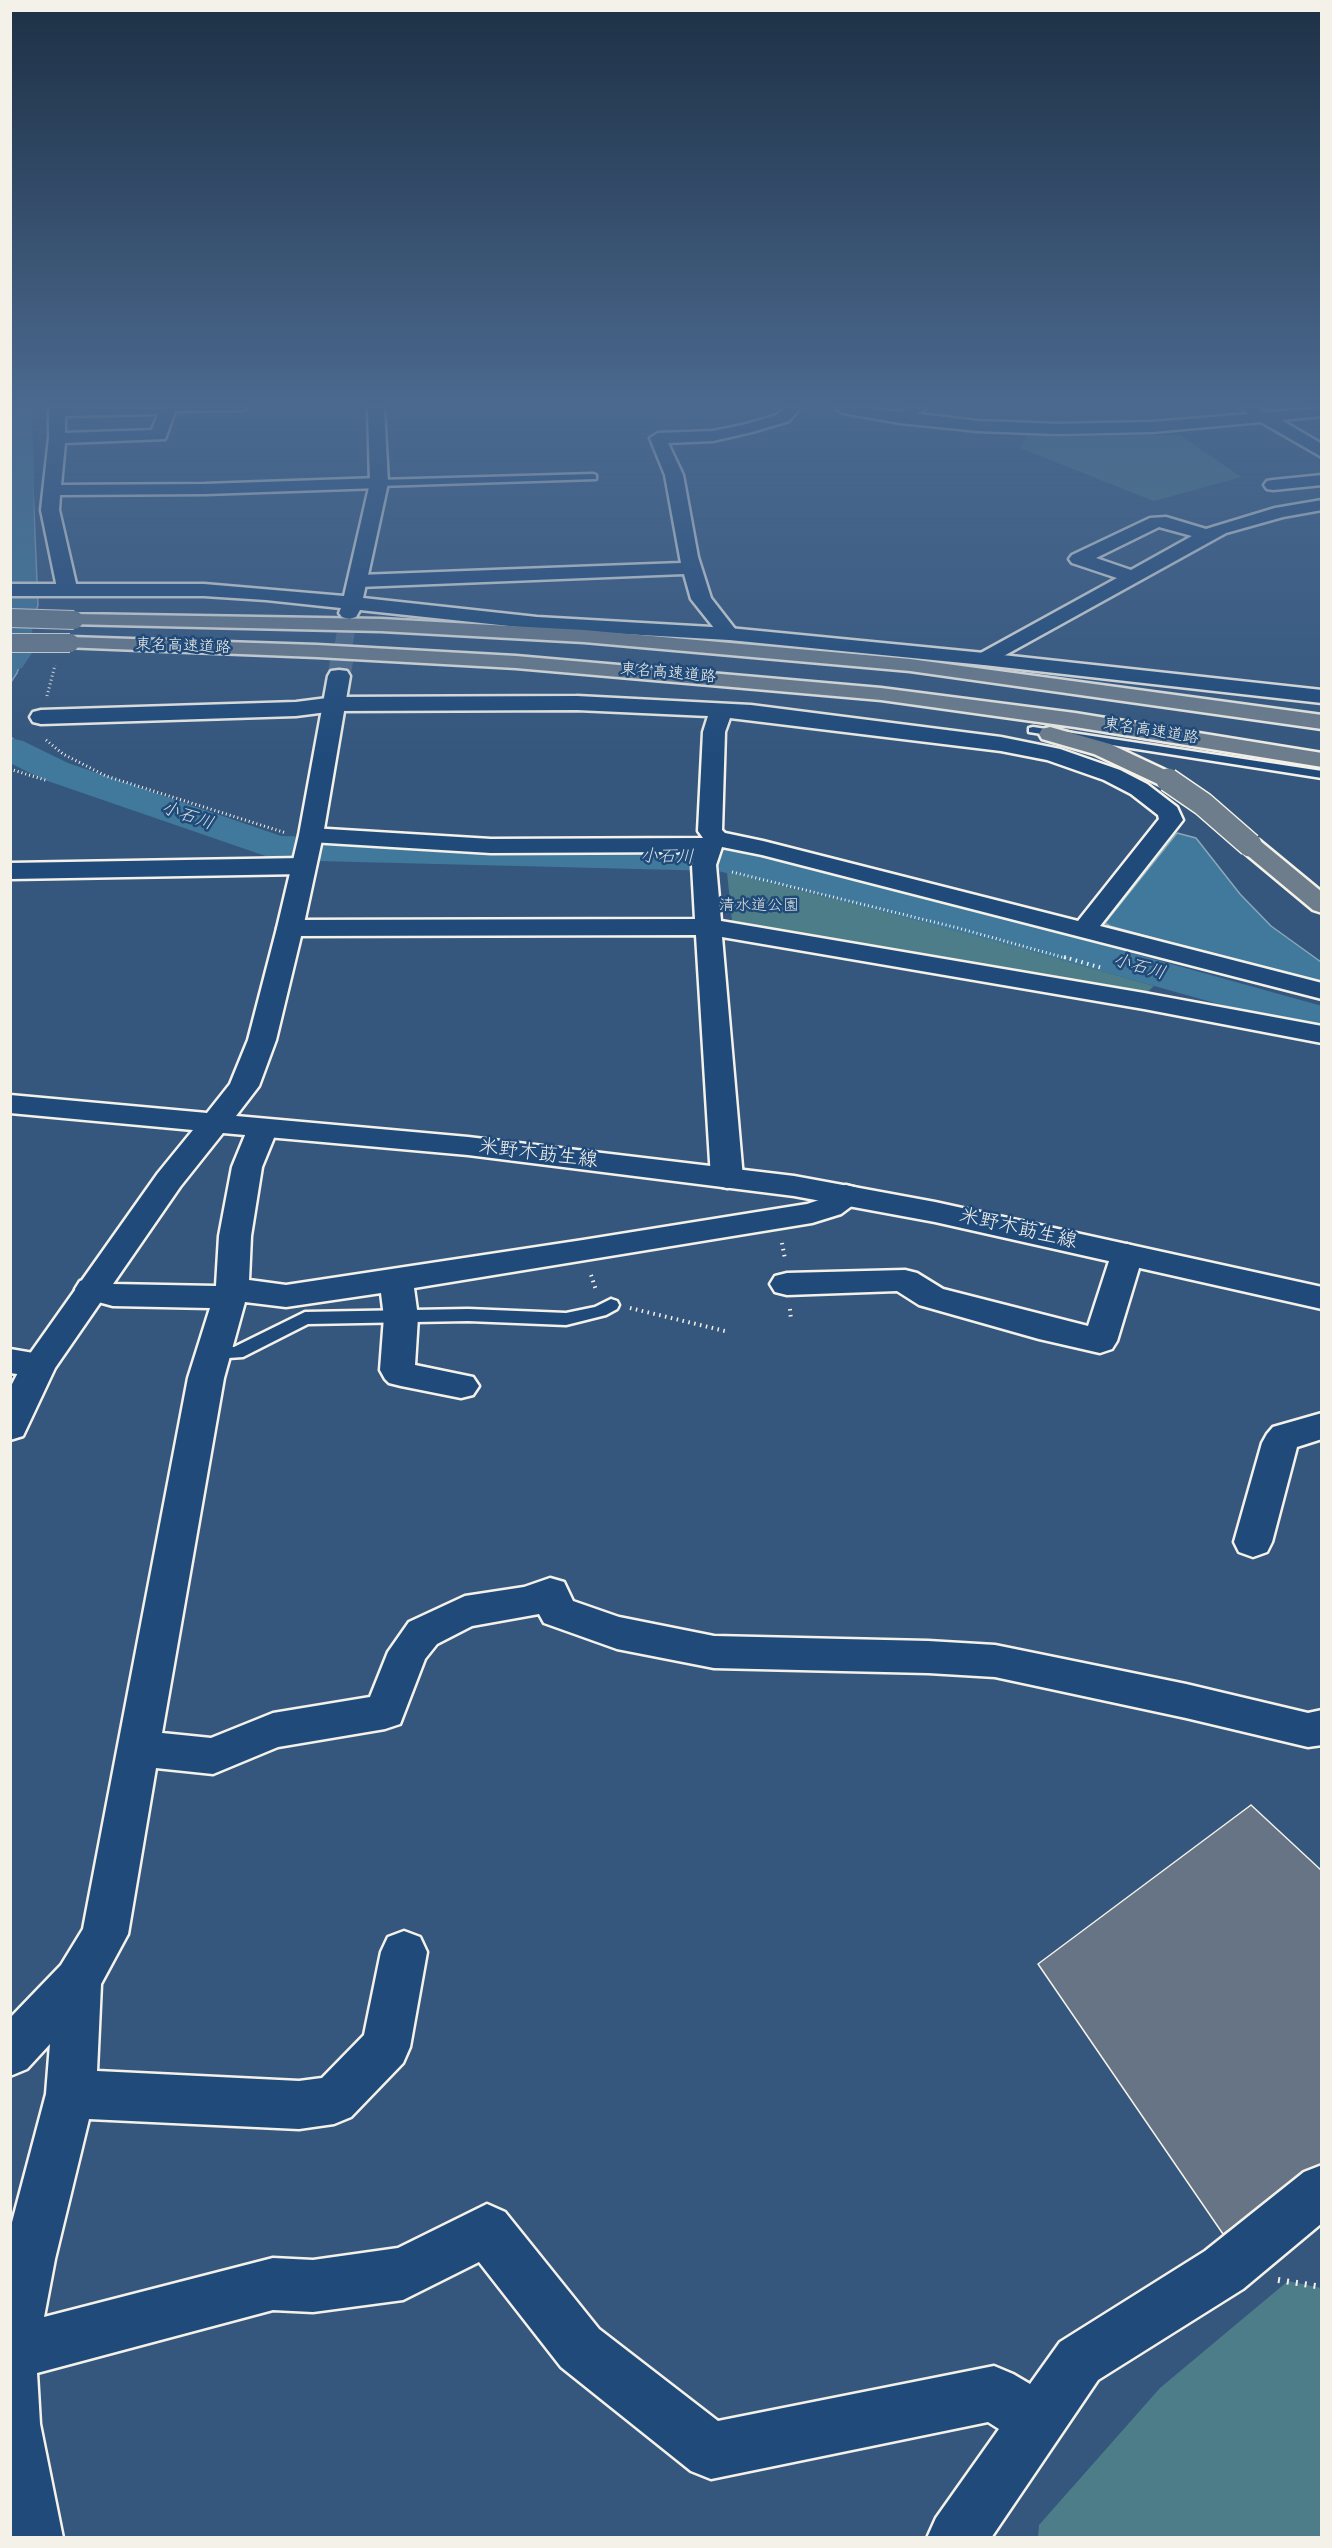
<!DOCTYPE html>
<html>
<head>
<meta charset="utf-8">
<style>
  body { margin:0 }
  #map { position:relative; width:1332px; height:2548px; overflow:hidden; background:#35577e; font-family:Mynerve,sans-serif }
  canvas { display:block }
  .frame { position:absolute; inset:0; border:12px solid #f4f1e8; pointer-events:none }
</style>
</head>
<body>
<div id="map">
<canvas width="1332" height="2548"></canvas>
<div class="frame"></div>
</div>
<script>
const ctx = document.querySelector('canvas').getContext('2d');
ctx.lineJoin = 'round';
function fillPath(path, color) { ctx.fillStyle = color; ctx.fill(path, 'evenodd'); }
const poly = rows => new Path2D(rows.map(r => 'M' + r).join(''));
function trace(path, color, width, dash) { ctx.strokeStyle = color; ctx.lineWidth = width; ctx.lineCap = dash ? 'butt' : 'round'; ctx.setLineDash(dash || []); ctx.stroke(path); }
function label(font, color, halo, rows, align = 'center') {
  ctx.font = font + ' Mynerve,"Klee One",sans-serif'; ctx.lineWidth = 5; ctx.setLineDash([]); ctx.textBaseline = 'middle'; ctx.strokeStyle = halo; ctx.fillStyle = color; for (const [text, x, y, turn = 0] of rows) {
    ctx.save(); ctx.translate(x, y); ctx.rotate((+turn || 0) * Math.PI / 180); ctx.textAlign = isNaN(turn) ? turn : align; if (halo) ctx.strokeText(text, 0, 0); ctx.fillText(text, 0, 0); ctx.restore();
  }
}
fillPath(poly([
  [1028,435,1063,437,1180,435,1241,477,1154,501,1020,448],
  [727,872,957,930,1154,986,1143,996,740,929,732,921],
  [1288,2281,1321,2288,1321,2537,1038,2537,1039,2525,1160,2388]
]), '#4d7d88');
const water = poly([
  [32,464,38,605,17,673,11,682,11,467,32,464],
  [11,737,29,753,118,785,103,794,40,771,11,754,11,737],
  [1177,833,1196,838,1240,894,1271,926,1321,962,1321,985,1110,926,1105,923,1177,833]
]);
fillPath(water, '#41799c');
trace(water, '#89a9ba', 1.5);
fillPath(poly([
  [10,408,31,408,34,465,32,653,22,668,10,671,10,408],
  [10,738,23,741,68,763,281,836,718,847,827,872,1056,932,1322,1006,1322,1033,1026,950,805,891,718,871,277,860,42,779,10,763,10,738]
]), '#41799c');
const building = poly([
  [1251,1805,1322,1871,1322,2166,1223,2234,1038,1964,1251,1805]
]);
fillPath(building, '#677486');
trace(building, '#f4f1e8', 1.5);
trace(poly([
  [343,649,349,613]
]), '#526e8e', 18, [18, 9]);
trace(poly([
  [339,676,344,647]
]), '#526e8e', 23, [23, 12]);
const lane = poly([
  [165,408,247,408,243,410,168,411,165,408],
  [593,474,596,475,596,479,379,486,375,483,379,480,593,474],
  [1033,727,1322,771,1322,778,1029,732,1029,728,1033,727],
  [611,1299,617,1301,619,1305,617,1309,606,1315,566,1325,468,1321,308,1324,243,1357,214,1359,208,1357,205,1353,208,1349,214,1347,234,1347,305,1312,468,1309,566,1313,595,1307,611,1299]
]);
const street = poly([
  [51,408,176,409,165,439,65,443,61,485,205,484,379,478,385,479,388,483,385,487,379,488,205,494,60,495,59,510,77,588,74,592,67,594,60,592,57,588,41,510,49,438,49,411,51,408],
  [158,414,152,430,65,433,65,416,158,414],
  [784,408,800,408,789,421,752,432,713,441,668,443,683,475,698,557,711,598,739,634,736,638,722,638,691,599,684,574,359,587,352,585,349,581,352,577,359,575,681,563,665,475,650,438,658,433,713,431,743,425,777,415,784,408],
  [907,408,926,408,906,421,894,421,892,418,894,415,907,408],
  [1241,408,1260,408,1273,417,1265,422,1259,420,1241,408],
  [1322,475,1322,485,1273,490,1267,489,1264,485,1267,481,1273,480,1322,475],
  [1322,500,1322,510,1283,517,1226,533,991,663,984,665,977,663,974,659,977,655,1117,578,1072,563,1069,559,1072,555,1150,518,1166,517,1206,529,1275,508,1322,500],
  [1159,527,1192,536,1131,570,1096,558,1159,527],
  [577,696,751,705,1001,737,1060,749,1120,770,1147,784,1177,807,1183,820,1100,926,1322,983,1322,999,762,855,722,847,716,865,721,921,1144,993,1322,1026,1322,1043,1144,1009,722,937,743,1178,738,1185,727,1188,716,1185,711,1178,696,935,290,936,281,934,277,928,281,922,290,920,695,919,692,865,695,852,491,853,311,842,302,840,299,835,302,830,311,828,491,839,703,838,698,831,703,732,708,716,577,710,335,711,296,716,41,724,33,722,30,717,33,712,41,710,296,702,335,697,577,696],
  [730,718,1001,751,1047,760,1104,780,1131,794,1158,815,1159,819,1078,921,763,841,725,833,722,830,725,732,730,718],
  [303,858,312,861,316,866,312,871,303,874,10,879,10,863,303,858],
  [263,1119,274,1122,278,1128,262,1167,251,1236,249,1280,286,1285,583,1240,807,1204,819,1200,835,1188,846,1185,857,1188,862,1195,857,1202,841,1214,812,1223,414,1288,418,1317,415,1365,473,1377,479,1386,473,1395,461,1398,401,1386,389,1383,385,1379,380,1370,384,1317,381,1293,286,1307,245,1302,224,1378,162,1733,211,1738,273,1713,370,1697,388,1652,409,1622,465,1596,524,1587,550,1578,564,1582,573,1601,619,1617,714,1636,928,1641,995,1645,1186,1684,1308,1713,1322,1710,1322,1745,1308,1747,1186,1718,995,1677,928,1673,714,1668,617,1649,544,1623,539,1614,472,1626,437,1644,425,1659,400,1724,385,1729,278,1747,213,1774,156,1768,128,1934,101,1984,97,2071,299,2081,322,2078,364,2035,381,1952,388,1937,404,1931,420,1937,427,1952,410,2047,403,2063,351,2117,334,2124,299,2129,89,2119,55,2259,44,2317,273,2258,313,2260,398,2248,487,2204,505,2212,599,2329,718,2421,994,2366,1013,2374,1030,2384,1060,2342,1205,2251,1304,2172,1322,2165,1322,2223,1243,2289,1098,2380,991,2538,927,2538,936,2518,999,2429,988,2422,711,2479,691,2471,561,2367,479,2262,403,2300,313,2312,273,2310,37,2373,40,2424,63,2538,10,2538,10,2230,46,2094,50,2044,27,2069,10,2076,10,2018,61,1965,83,1929,188,1378,210,1308,113,1306,80,1297,75,1289,80,1281,92,1278,113,1284,216,1286,219,1236,232,1167,248,1128,252,1122,263,1119],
  [1127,1244,1139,1248,1143,1255,1117,1341,1112,1349,1100,1353,1039,1339,919,1305,897,1291,787,1295,775,1292,770,1284,775,1276,787,1273,905,1270,917,1273,943,1289,1088,1326,1111,1255,1115,1248,1127,1244],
  [10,1349,51,1356,56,1365,51,1374,39,1377,10,1373,10,1349],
  [1322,1413,1322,1439,1297,1447,1272,1542,1267,1552,1253,1557,1239,1552,1234,1542,1262,1443,1267,1434,1273,1427,1322,1413]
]);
const secondary = poly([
  [368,408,384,408,388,483,363,598,537,617,729,628,984,653,1322,690,1322,703,984,665,729,640,537,629,360,610,356,617,349,619,342,617,339,613,341,608,266,600,204,596,10,596,10,584,204,584,344,596,370,483,368,408],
  [835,408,869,408,978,421,1058,424,1152,422,1322,408,1322,416,1281,420,1322,444,1322,457,1261,422,1152,432,1058,434,978,431,900,423,843,413,835,408],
  [339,670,347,671,350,676,323,835,303,928,276,1040,259,1086,236,1116,468,1137,794,1176,935,1202,1322,1287,1322,1309,935,1222,794,1196,468,1155,223,1133,180,1187,55,1368,23,1436,10,1440,10,1388,22,1365,158,1173,193,1130,10,1113,10,1095,207,1113,230,1084,248,1040,277,928,299,835,328,676,331,671,339,670]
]);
const highway = poly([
  [74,614,381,619,584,630,910,659,1322,715,1322,729,910,671,584,642,381,631,67,624,64,620,67,616,74,614],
  [70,637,317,645,516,656,881,688,1075,713,1322,753,1322,767,1075,727,881,700,516,668,317,657,63,647,60,643,63,639,70,637],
  [1050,727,1110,744,1176,775,1180,780,1176,785,1168,787,1160,785,1094,754,1042,739,1039,734,1042,729,1050,727],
  [1250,838,1259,840,1322,892,1322,913,1313,910,1241,850,1238,845,1241,840,1250,838]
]);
trace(lane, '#f4f1e8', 5);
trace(street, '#f4f1e8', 5);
trace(secondary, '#f4f1e8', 5);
trace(highway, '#f4f1e8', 5);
trace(poly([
  [47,696,55,665],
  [46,740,63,754,106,776,286,833],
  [10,769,48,781],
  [732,872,958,928,1069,959]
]), '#f4f1e8', 3, [1, 3]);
trace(poly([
  [1064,957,1102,968],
  [782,1243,785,1259],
  [591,1275,596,1290],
  [630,1308,729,1332],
  [790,1309,791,1320]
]), '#f4f1e8', 4, [1.5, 4.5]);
trace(poly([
  [1278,2280,1322,2287]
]), '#f4f1e8', 6, [2, 7]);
fillPath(lane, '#1f4a7a');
fillPath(street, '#1f4a7a');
fillPath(secondary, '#1f4a7a');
fillPath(highway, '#6d7d8c');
const highwayBridgeFar1 = poly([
  [10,618,74,620],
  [10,643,70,643]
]);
const highwayBridge = poly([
  [1168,780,1203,804,1250,845]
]);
trace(highwayBridgeFar1, '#f4f1e8', 20, []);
trace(highwayBridge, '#f4f1e8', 26, []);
trace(highwayBridgeFar1, '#6d7d8c', 18);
trace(highwayBridge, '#6d7d8c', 23);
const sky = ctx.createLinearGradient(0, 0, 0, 764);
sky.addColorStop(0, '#1d3045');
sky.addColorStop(0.53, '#4b698f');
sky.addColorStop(1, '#4b698f00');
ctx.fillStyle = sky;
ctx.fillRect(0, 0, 1332, 764);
label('16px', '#f4f1e8', '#1f4a7a', [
  ["東名高速道路",183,647,2],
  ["東名高速道路",668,674,5],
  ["東名高速道路",1151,732,9]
]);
label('16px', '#dbe0da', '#1f4a7a', [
  ["清水道公園",759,907]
]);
label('italic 18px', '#d9dfdd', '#1f4a7a', [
  ["小石川",187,817,19],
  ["小石川",667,858,1],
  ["小石川",1139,968,16]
]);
label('20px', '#f4f1e8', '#1f4a7a', [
  ["米野木莇生線",538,1155,7],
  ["米野木莇生線",1018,1230,13]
]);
</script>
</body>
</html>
